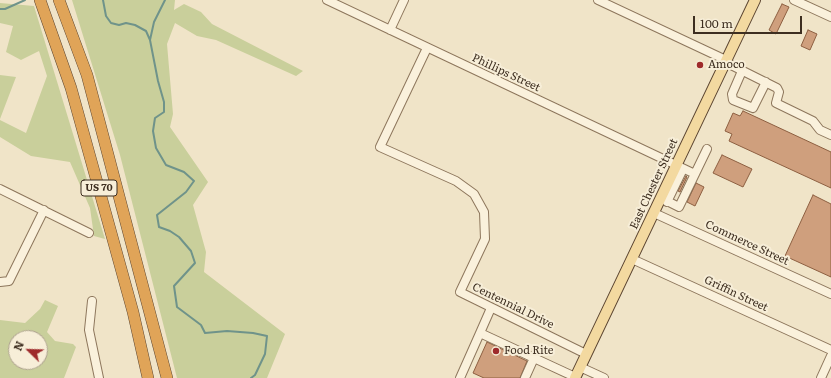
<!DOCTYPE html>
<html>
<head>
<meta charset="utf-8">
<style>
  body { margin:0 }
  #map { position:relative; width:831px; height:378px; overflow:hidden; background:#f0e4c8; font-family:Literata,serif }
  canvas { display:block }
  .north { position:absolute; left:8px; top:330px; width:40px; height:40px; box-sizing:border-box; background:#f7eed8; border:1px solid #ada18e; border-radius:50%; rotate:293deg; font-size:11px; font-weight:700; line-height:16px; text-align:center; color:#3d2e20 }
  .north::after { content:''; display:block; margin:auto; width:14px; height:18px; background:#9e2a2b; clip-path:polygon(50% 0,100% 100%,50% 72%,0 100%) }
  .scale { position:absolute; left:693px; top:16px; width:109px; height:18px; box-sizing:border-box; border:2px solid #3d2e20; border-top:0; padding-left:5px; font-size:12px; line-height:14px; white-space:nowrap; color:#3d2e20; -webkit-text-stroke:3px #f7eed8; paint-order:stroke }
</style>
</head>
<body>
<div id="map">
<canvas width="831" height="378"></canvas>
<div class="north">N</div>
<div class="scale">100 m</div>
</div>
<script>
const ctx = document.querySelector('canvas').getContext('2d');
ctx.lineJoin = 'round';
function fillPath(path, color) { ctx.fillStyle = color; ctx.fill(path, 'evenodd'); }
const poly = rows => new Path2D(rows.map(r => 'M' + r).join(''));
function trace(path, color, width, dash) { ctx.strokeStyle = color; ctx.lineWidth = width; ctx.lineCap = dash ? 'butt' : 'round'; ctx.setLineDash(dash || []); ctx.stroke(path); }
function label(font, color, halo, rows, align = 'center') {
  ctx.font = font + ' Literata,serif'; ctx.lineWidth = 4; ctx.setLineDash([]); ctx.textBaseline = 'middle'; ctx.strokeStyle = halo; ctx.fillStyle = color; for (const [text, x, y, turn = 0] of rows) {
    ctx.save(); ctx.translate(x, y); ctx.rotate((+turn || 0) * Math.PI / 180); ctx.textAlign = isNaN(turn) ? turn : align; if (halo) ctx.strokeText(text, 0, 0); ctx.fillText(text, 0, 0); ctx.restore();
  }
}
fillPath(poly([
  [72,0,175,0,174,10,184,4,201,12,212,24,303,71,296,76,216,40,197,36,175,23,167,44,173,114,170,127,208,182,193,205,206,252,204,272,285,334,267,378,177,378,120,155],
  [0,3,34,6,105,239,94,236,90,208,70,162,31,156,0,137,0,120,26,133,47,76,39,51,21,60,6,52,13,26,0,23],
  [0,75,16,77,0,119],
  [45,300,58,306,47,332,55,341,73,344,76,347,64,378,0,378,0,320,25,323,40,309],
  [16,338,40,338,40,362,16,362]
]), '#c9cf9b');
trace(poly([
  [103,0,106,16,111,23,119,25,126,23,135,25,146,31,150,40],
  [165,0,154,22,150,40,158,81,164,102,164,112,155,118,153,131,156,148,166,165,184,172,194,181,186,192,157,215,159,227,170,231,179,237,191,251,195,263,174,286,177,307,201,325,205,333,227,331,253,333,267,336,265,354,255,375,251,378],
  [0,9,5,9,25,0]
]), '#6f938a', 2);
const building = poly([
  [782,4,789,7,776,34,769,30,782,4],
  [808,30,817,34,810,50,801,46,808,30],
  [743,111,831,152,831,188,729,141,732,134,725,131,733,113,740,116,743,111],
  [722,155,752,169,743,187,713,173,722,155],
  [686,176,687,177,680,192,678,191,686,176],
  [696,183,704,187,695,206,687,202,696,183],
  [813,195,831,204,831,277,785,256,813,195],
  [487,342,527,361,520,378,484,378,473,373,487,342]
]);
fillPath(building, '#cf9f7d');
trace(building, '#8d5f41', 1);
const minor = poly([
  [327,0,695,174],
  [598,0,726,60],
  [794,0,831,17],
  [390,30,404,0],
  [427,48,380,147,456,181,474,194,484,212,485,239,460,292,586,354],
  [725,62,777,88,779,92,776,103,813,121,820,130,831,135],
  [742,71,732,94,733,100,753,108,766,82],
  [0,189,89,233],
  [661,198,679,207,707,149],
  [667,202,683,169],
  [654,213,831,294],
  [632,259,831,350],
  [0,282,9,281,44,210],
  [92,301,89,330,99,378],
  [491,308,480,333,534,358],
  [580,367,604,378],
  [460,378,480,333],
  [525,378,534,358,575,377],
  [821,378,831,356]
]);
const major = poly([
  [575,378,755,0]
]);
const highway = poly([
  [40,0,71,88,133,312,148,378],
  [59,0,87,75,167,378]
]);
trace(minor, '#8d765c', 10);
trace(major, '#5b4430', 12);
trace(highway, '#5b4430', 12);
trace(minor, '#faf1dc', 8);
trace(major, '#f3d9a0', 10);
trace(highway, '#e0a458', 11);
for (const [x, y, r, color] of [
  [700,65,4,"#9e2a2b"],
  [496,351,4,"#9e2a2b"]
]) { const dot = new Path2D(); dot.arc(x, y, r, 0, 2 * Math.PI); ctx.fillStyle = color; ctx.fill(dot); trace(dot, '#f7eed8', 1.5); }
for (const [x, y, w] of [
  [99,188,36]
]) { const box = new Path2D(); box.roundRect(x - w / 2, y - 8, w, 16, 3); ctx.fillStyle = '#f7eed8'; ctx.fill(box); trace(box, '#3d2e20', 1); }
label('bold 10px', '#3d2e20', null, [
  ["US 70",99,188]
]);
label('11px', '#3d2e20', '#f7eed8', [
  ["Amoco",708,65],
  ["Food Rite",504,351]
], 'left');
label('11px', '#3d2e20', '#f7eed8', [
  ["Phillips Street",506,73,25],
  ["East Chester Street",654,184,-65],
  ["Commerce Street",747,243,25],
  ["Griffin Street",736,294,25],
  ["Centennial Drive",513,306,26]
]);
</script>
</body>
</html>
